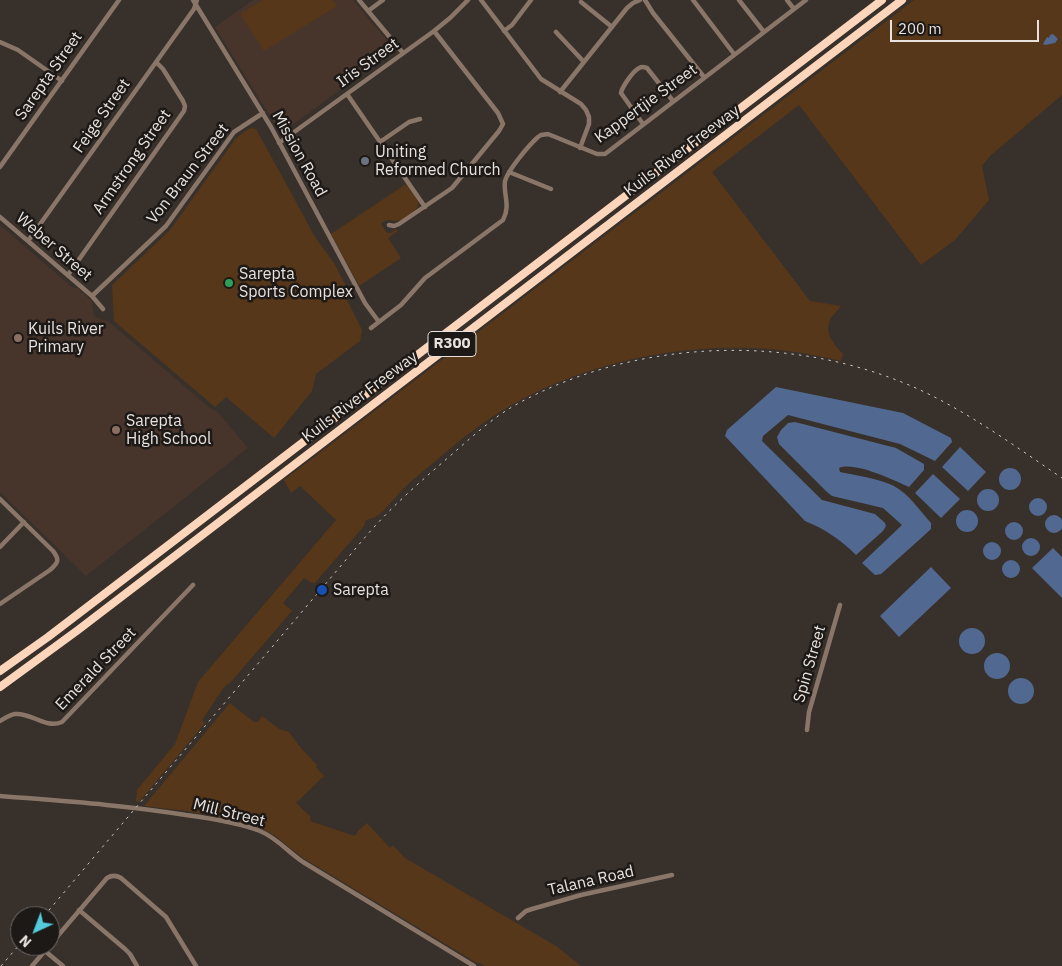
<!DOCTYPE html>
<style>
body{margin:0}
#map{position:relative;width:1062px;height:966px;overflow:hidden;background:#38302a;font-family:"IBM Plex Sans",sans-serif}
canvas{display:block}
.north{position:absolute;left:10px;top:906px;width:50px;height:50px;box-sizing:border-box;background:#1d1916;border:1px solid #6e6966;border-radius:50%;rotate:223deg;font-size:14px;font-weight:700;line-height:20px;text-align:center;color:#e7e2de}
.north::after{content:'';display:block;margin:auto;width:18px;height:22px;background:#53cbdb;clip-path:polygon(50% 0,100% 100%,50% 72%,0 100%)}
.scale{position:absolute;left:890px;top:20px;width:149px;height:22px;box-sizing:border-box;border:2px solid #e7e2de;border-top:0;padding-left:6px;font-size:15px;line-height:18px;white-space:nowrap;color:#e7e2de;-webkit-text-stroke:4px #1d1916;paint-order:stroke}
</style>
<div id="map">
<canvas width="1062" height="966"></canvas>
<div class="north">N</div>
<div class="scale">200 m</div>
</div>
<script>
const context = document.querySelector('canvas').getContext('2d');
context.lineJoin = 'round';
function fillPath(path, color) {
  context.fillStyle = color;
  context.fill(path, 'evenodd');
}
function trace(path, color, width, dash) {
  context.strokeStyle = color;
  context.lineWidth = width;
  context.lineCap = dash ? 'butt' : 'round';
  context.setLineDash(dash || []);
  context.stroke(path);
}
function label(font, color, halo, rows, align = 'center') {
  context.font = font + ' "IBM Plex Sans",sans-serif';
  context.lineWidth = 5;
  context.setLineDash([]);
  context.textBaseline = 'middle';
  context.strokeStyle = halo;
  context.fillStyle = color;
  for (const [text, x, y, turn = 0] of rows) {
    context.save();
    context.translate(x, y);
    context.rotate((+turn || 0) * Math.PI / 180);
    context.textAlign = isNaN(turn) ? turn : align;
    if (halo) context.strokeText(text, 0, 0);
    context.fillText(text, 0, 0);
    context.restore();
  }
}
const education = new Path2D(`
 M 253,0 L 353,0 L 395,50 L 284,131 L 278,129 L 215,27 Z
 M 0,225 L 72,287 L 77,288 L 92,301 L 94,316 L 100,319 L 108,321 L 210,408 L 217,411 L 248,448 L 86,576 L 0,492 Z`);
const green = new Path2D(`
 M 263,0 L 333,0 L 337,6 L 264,51 L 240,14 Z
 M 914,0 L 1062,0 L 1062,95 L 990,156 L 982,166 L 989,200 L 955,240 L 921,265 L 799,105 L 712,172 L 810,301 L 841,306 C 838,310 834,314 831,318 C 823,332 834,345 843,354 L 841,361 C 812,354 782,349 751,348 C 652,345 546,373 467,435 C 455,444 443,455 432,464 C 422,472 412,480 403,489 C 396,496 385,511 377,516 C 374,518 369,519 366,520 L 364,526 L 314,584 L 304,578 L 283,603 L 292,611 L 230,683 L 228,684 L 224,687 L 202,720 L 205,723 L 139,802 L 136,801 L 137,790 L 175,744 L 198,682 L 336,520 L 300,486 L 291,493 L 284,480 Z
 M 250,128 L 256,129 L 289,189 L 315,237 L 334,263 L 345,284 L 345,296 L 362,330 L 360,341 L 316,374 L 312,391 L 274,438 L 226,397 L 215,407 L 114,321 L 112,285 L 170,230 L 236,138 Z
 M 406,184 C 414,195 426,203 411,214 C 408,216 404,219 401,220 C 393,223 389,216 381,224 L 387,233 L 391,233 L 396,229 L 398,231 L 388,238 L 401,258 L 359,286 L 331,234 Z
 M 230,703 L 254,722 L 258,722 L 262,716 L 279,729 L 289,732 L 300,747 L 317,765 L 316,767 L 324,776 L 296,803 L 311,817 L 310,821 L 355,836 L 358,831 L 367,823 L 390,848 L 393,845 L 405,858 L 556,946 L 581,966 L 485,966 L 479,963 L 477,963 L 303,858 L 274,835 L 255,825 L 187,811 L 144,806 Z`);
const water = new Path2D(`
 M 1053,34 L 1058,39 L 1055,43 L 1045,45 L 1043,44 L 1047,37 L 1049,38 L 1050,35 Z
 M 776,387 L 903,413 L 951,438 L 952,442 L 935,461 L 900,444 L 788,415 L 763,436 L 762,441 L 822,500 L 875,514 L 885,523 L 886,526 L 883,531 L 856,555 C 841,540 825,529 805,521 L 725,436 L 727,430 Z
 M 795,422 L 896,448 L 924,464 L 924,470 L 909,487 C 894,480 854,461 839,468 L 840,472 C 855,475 880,479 894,486 C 909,494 920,511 931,523 L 931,529 L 919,540 L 881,574 L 875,575 L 862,563 L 902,525 L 883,508 L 832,496 L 826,491 L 779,444 L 777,437 L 781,430 L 788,423 Z
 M 960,447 L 986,472 L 968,491 L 942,467 Z
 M999 479a11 11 0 1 1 22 0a11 11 0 1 1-22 0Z
 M 933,474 L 960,499 L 941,518 L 915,493 Z
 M977 500a11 11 0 1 1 22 0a11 11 0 1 1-22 0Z
 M1029 507a9 9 0 1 1 18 0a9 9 0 1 1-18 0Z
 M956 521a11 11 0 1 1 22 0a11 11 0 1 1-22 0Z
 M1045 524a9 9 0 1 1 18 0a9 9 0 1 1-18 0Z
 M1005 531a9 9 0 1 1 18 0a9 9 0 1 1-18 0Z
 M1022 547a9 9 0 1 1 18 0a9 9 0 1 1-18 0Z
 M983 551a9 9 0 1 1 18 0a9 9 0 1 1-18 0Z
 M 1053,548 L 1062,557 L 1062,598 L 1032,568 Z
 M1002 569a9 9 0 1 1 18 0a9 9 0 1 1-18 0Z
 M 931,567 L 951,588 L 899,637 L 880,616 Z
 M959 641a13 13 0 1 1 26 0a13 13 0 1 1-26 0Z
 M984 666a13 13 0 1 1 26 0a13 13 0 1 1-26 0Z
 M1008 691a13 13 0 1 1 26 0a13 13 0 1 1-26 0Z`);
const street = new Path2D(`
 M 193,0 L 271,127 L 365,303 L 379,322
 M 359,0 L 403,53
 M 481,0 L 541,79 L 581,104 L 586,110 L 589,117 L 589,124 L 580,148
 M 645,0 L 653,13 L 704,77
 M 693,0 L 734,54
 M 739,0 L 764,32
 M 787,0 L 794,9
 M 581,2 L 612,27
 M 368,11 L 383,0
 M 504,31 L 512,25 L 531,0
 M 556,32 L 584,62
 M 0,42 L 18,50 L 62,81
 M 560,92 L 627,8 L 633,3 L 640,0
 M 347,94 L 425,207
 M 643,124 L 621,93 C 622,87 633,71 639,68 C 643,66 644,67 647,68 L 673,101
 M 380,142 L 409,122 L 420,119
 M 279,143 L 434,31 L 450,18 L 468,0
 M 0,167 L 119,0
 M 509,172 L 551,189
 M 0,217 L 92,296 L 103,309
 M 389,225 L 394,226 L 399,224 L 452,188 L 499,131 L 503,124 L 498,113 L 434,31
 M 28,241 L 194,9 L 197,0
 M 68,275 L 184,111 L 185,106 L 183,101 L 163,69 L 156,62
 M 92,296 L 166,226 L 234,132 L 263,113
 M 371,328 L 401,305 L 425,278 L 503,220 C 511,205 503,195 505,181 C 508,170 529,145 538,137 L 541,135 L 548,134 L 597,154 L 605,154 L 806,0
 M 0,499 L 53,551 C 60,560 58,563 50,570 L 0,604
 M 0,547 L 24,522
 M 0,721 C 5,718 9,715 15,714 C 31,712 45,729 62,722 L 193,585
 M 807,730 L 809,712 L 840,605
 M 0,796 C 62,801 124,805 186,815 C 208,818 240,823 260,831 C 277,838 288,852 303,862 L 474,966
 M 79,910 L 125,949 L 130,954 L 137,966
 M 518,918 L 526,911 L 532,909 L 581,895 L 672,875
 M 50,945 L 107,878 C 112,875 116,875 121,878 L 166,917 L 196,966
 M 45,951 L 63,966
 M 32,966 L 49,946`);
const highway = new Path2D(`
 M 0,671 L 48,637 L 882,0
 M 0,687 L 78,630 L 902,0`);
const rail = new Path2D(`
 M 44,916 L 367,535 C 392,506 421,481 450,456 C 472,437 493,417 519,403 C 639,338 794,333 918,389 C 970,413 1016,447 1062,478
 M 1,966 L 20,944`);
const markers = [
 [365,161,5,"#6b7280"],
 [229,283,5,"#2e9e5b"],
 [18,338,5,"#8d6e63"],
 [116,430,5,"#8d6e63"],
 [322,590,6,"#1a4fb4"]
];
const shields = [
 [452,344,48]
];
const shieldNames = [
 ["R300",452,344]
];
const streetNames = [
 ["Iris Street",368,63,-36],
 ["Sarepta Street",49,76,-55],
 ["Kappertjie Street",646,104,-36],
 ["Feige Street",102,116,-55],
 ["Kuils River Freeway",682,151,-37],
 ["Mission Road",299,154,61],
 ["Armstrong Street",132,162,-55],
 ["Von Braun Street",188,174,-52],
 ["Weber Street",54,247,41],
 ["Kuils River Freeway",360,397,-37],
 ["Spin Street",810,664,-74],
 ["Emerald Street",96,669,-46],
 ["Mill Street",229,813,14],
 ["Talana Road",591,881,-13]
];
const poiNames = [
 ["Uniting",375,152],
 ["Reformed Church",375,170],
 ["Sarepta",239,274],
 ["Sports Complex",239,292],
 ["Kuils River",28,329],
 ["Primary",28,347],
 ["Sarepta",126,421],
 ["High School",126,439],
 ["Sarepta",333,590]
];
fillPath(education, '#47352c');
fillPath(green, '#573719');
fillPath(water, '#516991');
trace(street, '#897668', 4.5);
trace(highway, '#fcd5ba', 8);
trace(rail, '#cdc8c4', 1, [2.5, 5]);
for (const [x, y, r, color] of markers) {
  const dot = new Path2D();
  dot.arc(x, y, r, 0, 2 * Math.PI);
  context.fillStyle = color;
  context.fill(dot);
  trace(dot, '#1d1916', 2);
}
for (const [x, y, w] of shields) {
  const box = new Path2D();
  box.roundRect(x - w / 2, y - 12.5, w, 25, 4);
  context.fillStyle = '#1d1916';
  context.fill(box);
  trace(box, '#e7e2de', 1);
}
label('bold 15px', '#e7e2de', null, shieldNames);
label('16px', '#e7e2de', '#1d1916', streetNames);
label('16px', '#e7e2de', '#1d1916', poiNames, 'left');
</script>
